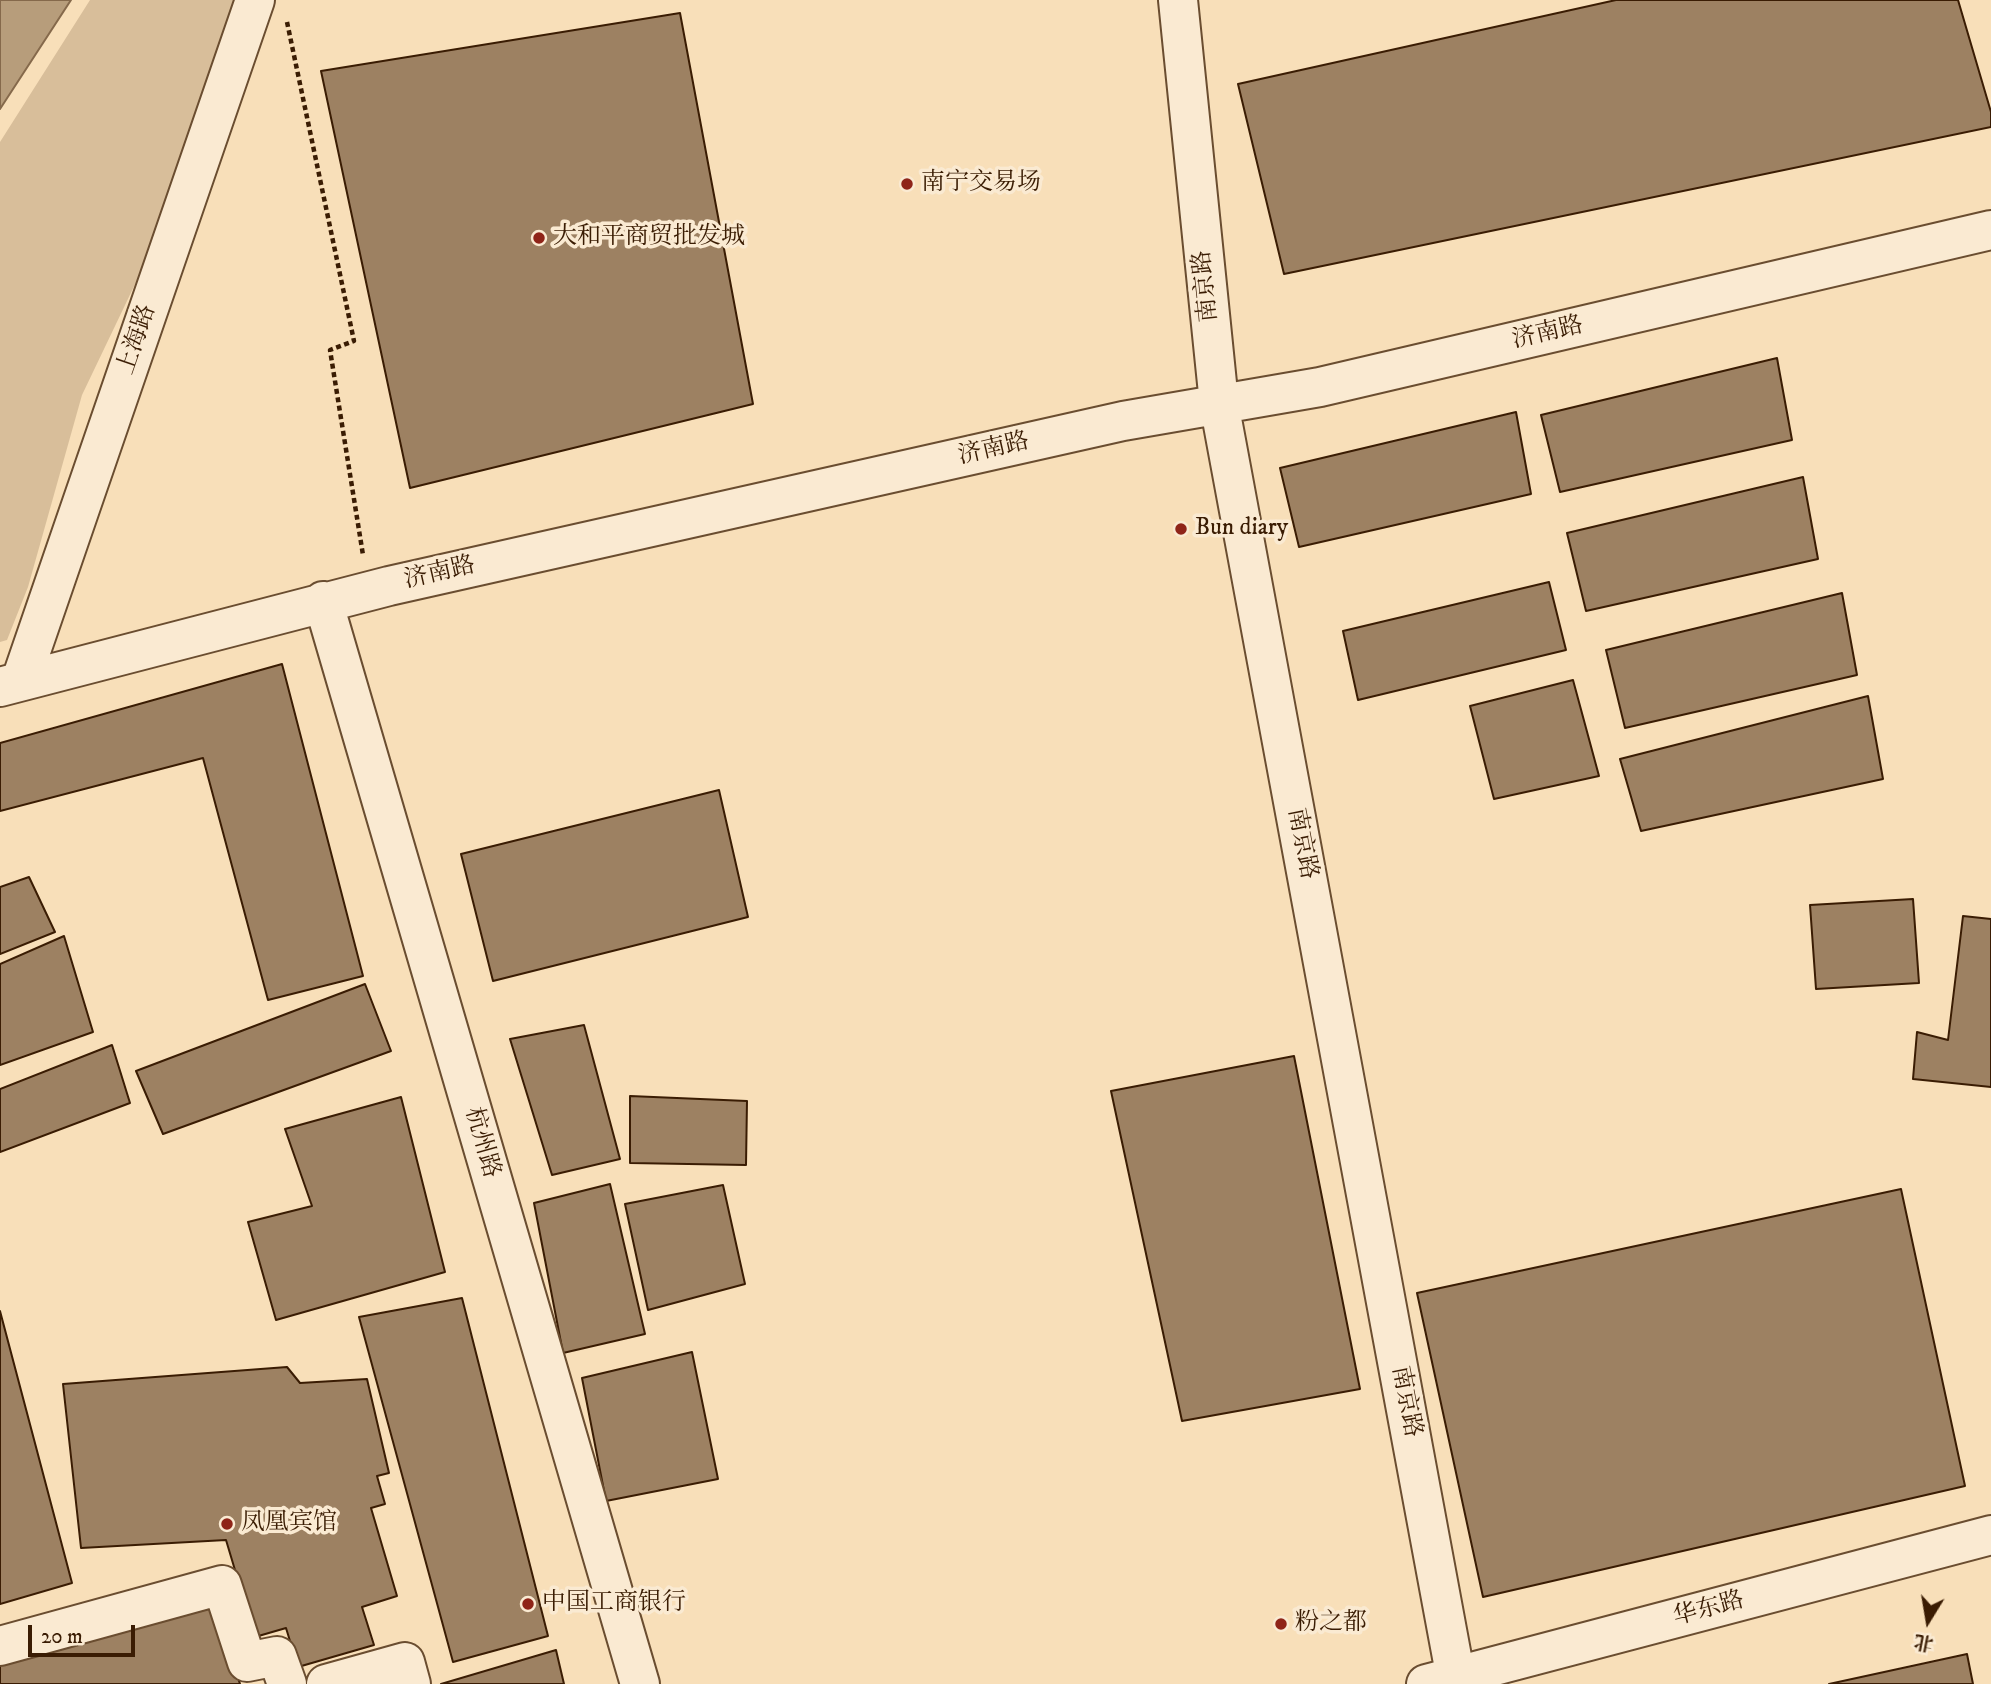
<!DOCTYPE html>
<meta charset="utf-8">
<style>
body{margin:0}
#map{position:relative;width:1991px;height:1684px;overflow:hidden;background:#f8dfb9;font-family:"IM FELL DW Pica","Noto Serif SC",serif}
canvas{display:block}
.north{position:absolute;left:1893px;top:1586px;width:70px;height:70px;-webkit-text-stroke:5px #faead2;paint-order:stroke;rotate:191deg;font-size:19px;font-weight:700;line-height:28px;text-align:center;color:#3a1c03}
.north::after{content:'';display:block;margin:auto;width:24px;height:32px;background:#3a1c03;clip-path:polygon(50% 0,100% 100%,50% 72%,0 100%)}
.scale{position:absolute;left:28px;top:1625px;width:107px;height:32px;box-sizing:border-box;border:4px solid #3a1c03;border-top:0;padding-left:9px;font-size:21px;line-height:24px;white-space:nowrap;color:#3a1c03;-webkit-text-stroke:5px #faead2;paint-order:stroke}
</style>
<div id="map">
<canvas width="1991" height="1684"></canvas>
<div class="north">北</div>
<div class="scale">20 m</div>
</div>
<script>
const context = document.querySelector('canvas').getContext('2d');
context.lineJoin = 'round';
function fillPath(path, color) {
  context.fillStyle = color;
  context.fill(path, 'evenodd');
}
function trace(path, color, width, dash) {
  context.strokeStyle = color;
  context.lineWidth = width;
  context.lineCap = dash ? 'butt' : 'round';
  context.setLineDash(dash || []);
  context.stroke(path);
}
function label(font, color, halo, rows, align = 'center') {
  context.font = font + ' "IM FELL DW Pica","Noto Serif SC",serif';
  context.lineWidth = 7;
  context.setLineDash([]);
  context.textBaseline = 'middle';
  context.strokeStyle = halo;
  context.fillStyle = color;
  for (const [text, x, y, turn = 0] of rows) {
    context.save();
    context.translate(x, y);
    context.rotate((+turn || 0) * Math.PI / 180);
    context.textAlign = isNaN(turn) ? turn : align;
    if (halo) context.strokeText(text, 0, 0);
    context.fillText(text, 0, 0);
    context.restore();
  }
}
const green = new Path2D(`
 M 90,0 L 271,0 L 82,395 L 28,587 L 7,640 L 0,642 L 0,142 Z`);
const water = new Path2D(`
 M 0,0 L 71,0 L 0,109 Z`);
const building = new Path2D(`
 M 1616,0 L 1958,0 L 1991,112 L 1991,127 L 1284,274 L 1238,84 Z
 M 680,13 L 753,404 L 410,488 L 321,71 Z
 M 1777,358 L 1792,440 L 1560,492 L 1541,415 Z
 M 1516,412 L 1531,494 L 1299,547 L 1280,468 Z
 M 1803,477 L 1818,559 L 1586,611 L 1567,533 Z
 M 1549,582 L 1566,650 L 1358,700 L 1343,631 Z
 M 1842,593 L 1857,675 L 1625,728 L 1606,650 Z
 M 282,664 L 363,976 L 268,1000 L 203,758 L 0,811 L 0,743 Z
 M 1573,680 L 1599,776 L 1494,799 L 1470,706 Z
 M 1868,696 L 1883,779 L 1641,831 L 1620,759 Z
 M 719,790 L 748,917 L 493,981 L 461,854 Z
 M 29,877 L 55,932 L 0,954 L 0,887 Z
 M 1913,899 L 1919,983 L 1816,989 L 1810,905 Z
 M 1963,916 L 1991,919 L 1991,1087 L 1913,1079 L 1917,1032 L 1948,1040 Z
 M 64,936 L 93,1032 L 0,1065 L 0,964 Z
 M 365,984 L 391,1051 L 163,1134 L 136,1071 Z
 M 584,1025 L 620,1159 L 552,1175 L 510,1039 Z
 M 112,1045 L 130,1103 L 0,1152 L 0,1089 Z
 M 1294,1056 L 1360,1389 L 1182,1421 L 1111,1091 Z
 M 630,1096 L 747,1101 L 746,1165 L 630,1163 Z
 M 401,1097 L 445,1272 L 276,1320 L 248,1222 L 312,1206 L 285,1129 Z
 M 610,1184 L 645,1334 L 563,1353 L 534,1203 Z
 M 723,1185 L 745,1284 L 648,1310 L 625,1204 Z
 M 1901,1189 L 1965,1486 L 1483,1597 L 1417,1293 Z
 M 462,1298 L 548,1636 L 453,1662 L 359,1317 Z
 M 0,1311 L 72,1583 L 0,1604 Z
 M 692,1352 L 718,1479 L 606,1501 L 582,1378 Z
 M 287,1367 L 300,1383 L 367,1379 L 389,1473 L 377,1476 L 385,1504 L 371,1508 L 397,1596 L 362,1607 L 374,1645 L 298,1667 L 286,1628 L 255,1637 L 226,1540 L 81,1548 L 63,1384 Z
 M 214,1597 L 240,1684 L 0,1684 L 0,1659 Z
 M 556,1650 L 564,1684 L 441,1684 Z
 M 1967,1654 L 1973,1684 L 1829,1684 Z`);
const path = new Path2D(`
 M 287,22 L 354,341 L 330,350 L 363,555`);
const minor = new Path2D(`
 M 1178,0 L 1219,403 L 1457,1684
 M 323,601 L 640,1684
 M 21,680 L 255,0
 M 0,687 L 389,586 L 1123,421 L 1320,387 L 1991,230
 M 0,1646 L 222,1585 L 247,1662 L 277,1656 L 287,1684
 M 326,1684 L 405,1662 L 411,1684
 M 1426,1684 L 1991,1535`);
const markers = [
 [907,184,7,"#8f2418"],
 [539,238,7,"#8f2418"],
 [1181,529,7,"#8f2418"],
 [227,1524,7,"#8f2418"],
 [528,1604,7,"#8f2418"],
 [1281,1624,7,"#8f2418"]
];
const poiNames = [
 ["南宁交易场",921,184],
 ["大和平商贸批发城",553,238],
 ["Bun diary",1195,529],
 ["凤凰宾馆",241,1524],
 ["中国工商银行",542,1604],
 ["粉之都",1295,1624]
];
const streetNames = [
 ["南京路",1207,286,-96],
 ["济南路",1548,334,-13],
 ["上海路",138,340,-71],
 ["济南路",994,450,-13],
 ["济南路",440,574,-13],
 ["南京路",1301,844,79],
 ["杭州路",481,1143,74],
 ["南京路",1405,1402,79],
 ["华东路",1709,1610,-15]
];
fillPath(green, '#d8be9a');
fillPath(water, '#b79d7b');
trace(water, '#85694b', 2);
fillPath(building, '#9d8162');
trace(building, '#3a1c03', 2);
trace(minor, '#6a4d30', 42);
trace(path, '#3a1c03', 4.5, [5, 3.5]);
trace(minor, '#faead2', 38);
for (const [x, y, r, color] of markers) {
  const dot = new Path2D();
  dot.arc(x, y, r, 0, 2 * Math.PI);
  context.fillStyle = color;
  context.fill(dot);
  trace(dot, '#faead2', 2.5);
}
label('24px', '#3a1c03', '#faead2', poiNames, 'left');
label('24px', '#3a1c03', '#faead2', streetNames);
</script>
